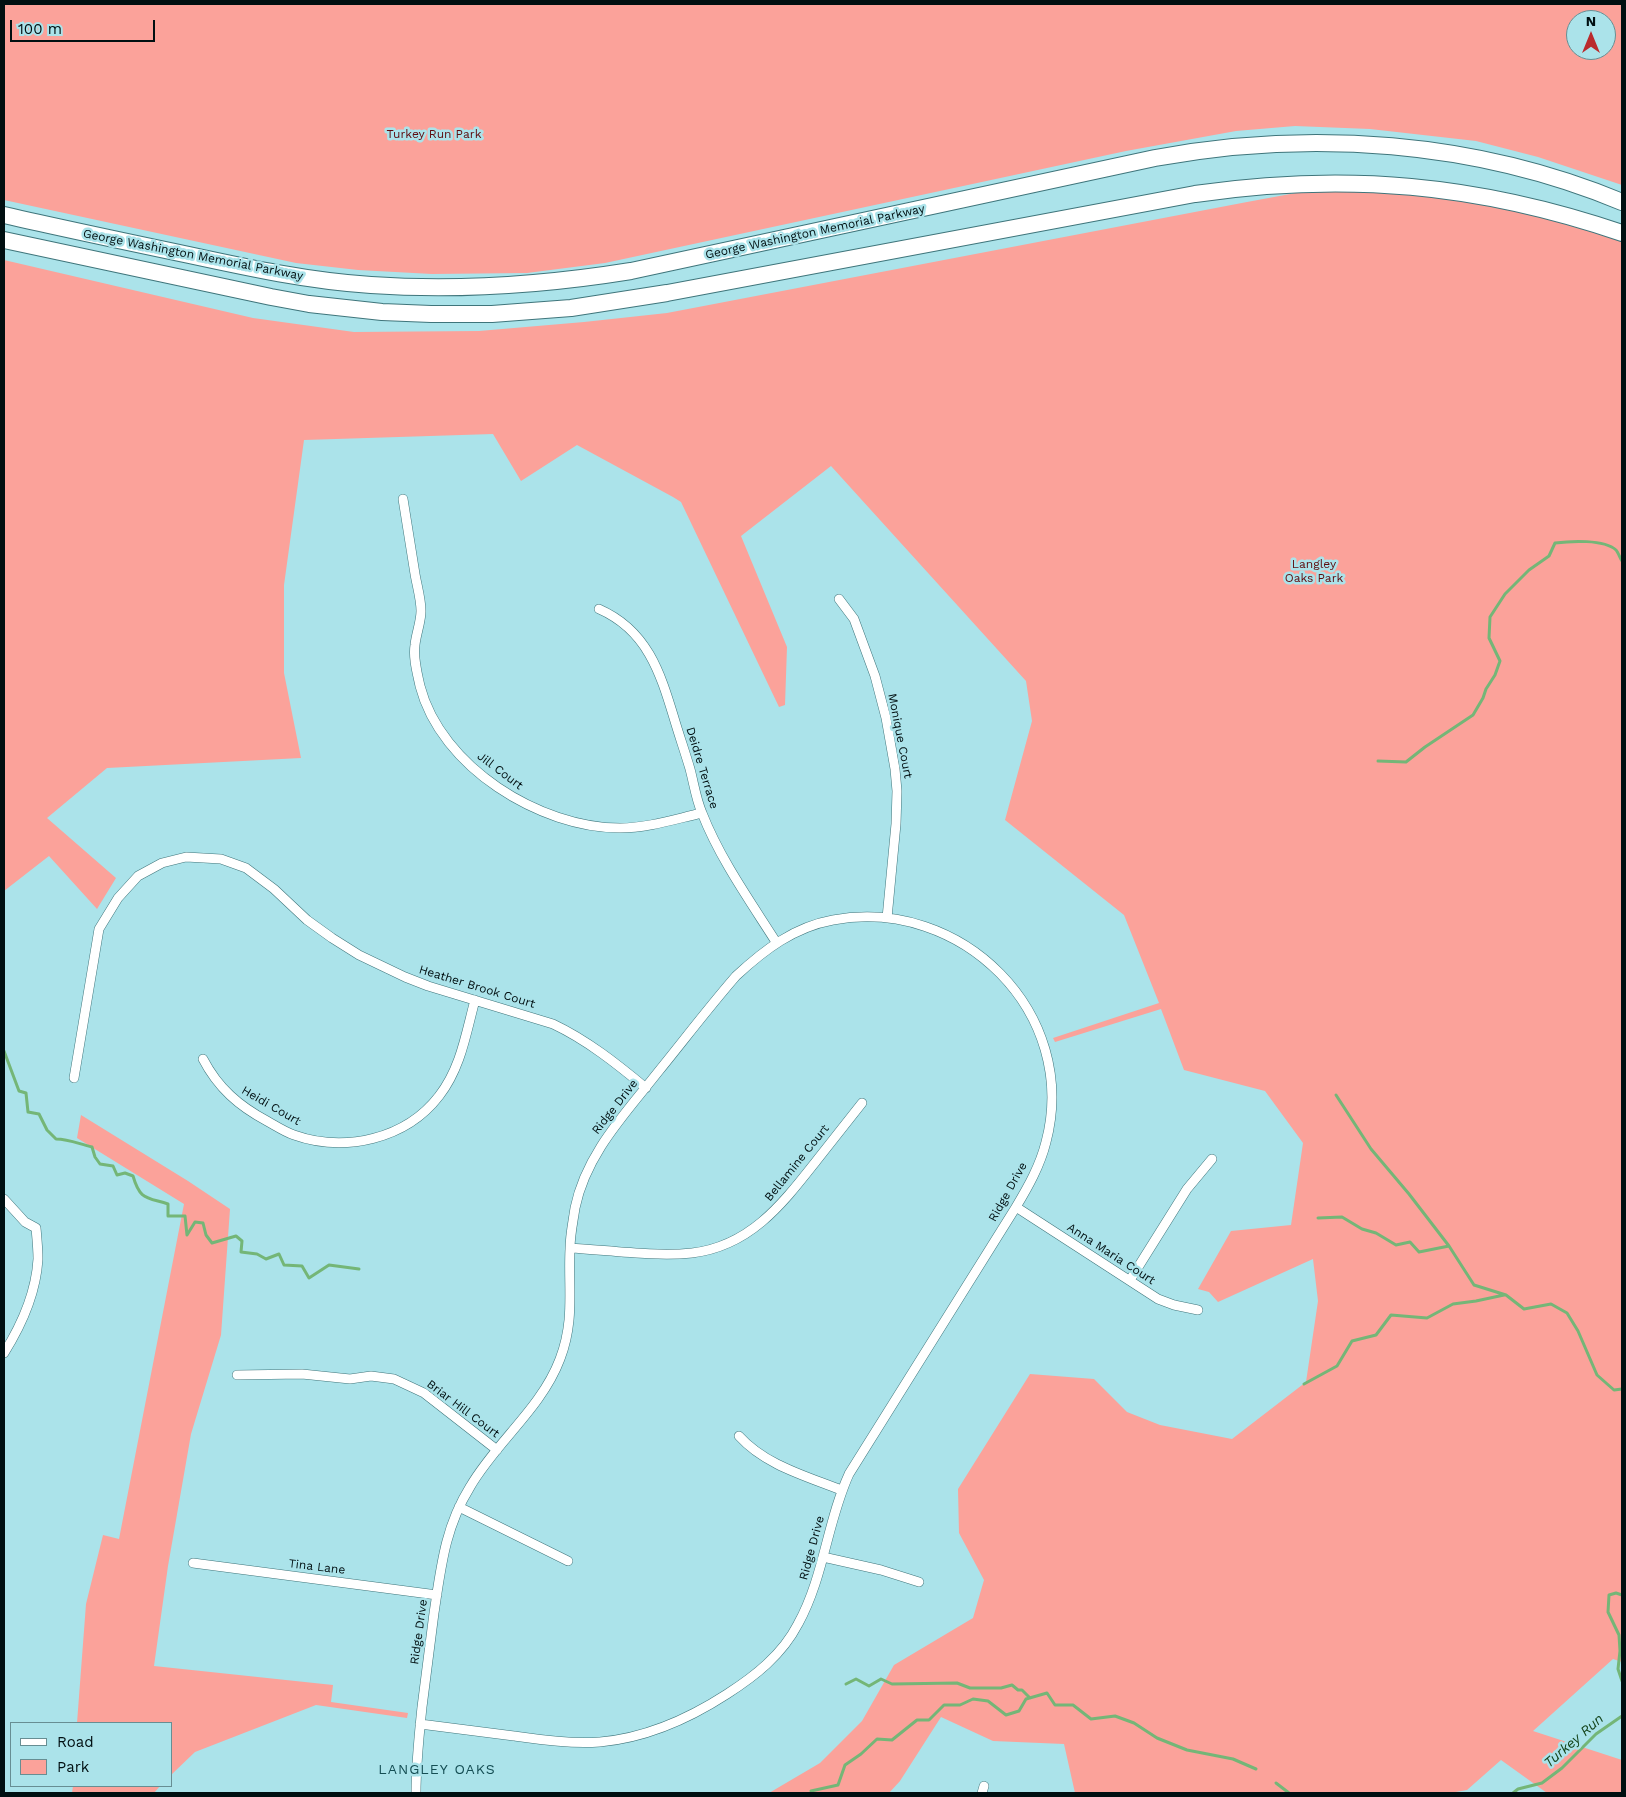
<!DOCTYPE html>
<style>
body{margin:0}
#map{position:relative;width:1626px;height:1797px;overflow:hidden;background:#abe3ea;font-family:"Work Sans",sans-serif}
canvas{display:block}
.frame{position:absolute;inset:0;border:5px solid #000f11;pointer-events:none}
.legend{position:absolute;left:10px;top:1722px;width:162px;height:65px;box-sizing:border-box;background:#abe3ea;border:1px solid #678e93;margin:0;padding:6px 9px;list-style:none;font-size:15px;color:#000f11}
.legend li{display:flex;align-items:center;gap:10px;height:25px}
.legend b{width:25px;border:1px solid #678e93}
.north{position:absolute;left:1566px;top:10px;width:50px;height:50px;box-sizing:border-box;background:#abe3ea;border:1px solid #678e93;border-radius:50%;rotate:0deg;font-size:14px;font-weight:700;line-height:20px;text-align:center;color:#000f11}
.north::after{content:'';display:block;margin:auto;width:18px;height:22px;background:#ba2b2d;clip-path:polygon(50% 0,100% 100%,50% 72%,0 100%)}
.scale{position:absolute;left:10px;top:20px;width:145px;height:22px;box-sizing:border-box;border:2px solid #000f11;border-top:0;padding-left:6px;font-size:15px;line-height:18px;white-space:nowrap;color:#000f11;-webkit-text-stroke:4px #abe3ea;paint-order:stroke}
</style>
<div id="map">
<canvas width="1626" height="1797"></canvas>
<div class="frame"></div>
<ul class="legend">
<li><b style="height:6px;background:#fff"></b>Road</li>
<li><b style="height:14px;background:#fba29a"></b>Park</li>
</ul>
<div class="north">N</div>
<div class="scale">100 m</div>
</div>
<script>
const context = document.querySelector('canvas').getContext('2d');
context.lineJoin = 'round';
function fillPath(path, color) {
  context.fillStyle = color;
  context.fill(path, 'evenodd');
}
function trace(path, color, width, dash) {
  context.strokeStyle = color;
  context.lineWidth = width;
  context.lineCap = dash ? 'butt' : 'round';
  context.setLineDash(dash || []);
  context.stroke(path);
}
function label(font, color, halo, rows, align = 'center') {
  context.font = font + ' "Work Sans",sans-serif';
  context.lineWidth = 5;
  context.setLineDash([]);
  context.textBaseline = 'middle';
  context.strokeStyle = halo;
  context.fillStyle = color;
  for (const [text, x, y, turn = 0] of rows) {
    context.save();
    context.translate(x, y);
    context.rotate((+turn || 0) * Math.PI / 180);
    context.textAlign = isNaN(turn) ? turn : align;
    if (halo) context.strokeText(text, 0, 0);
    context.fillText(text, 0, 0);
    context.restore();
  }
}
const green = new Path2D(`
 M 4,4 L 1622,4 L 1622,185 L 1538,157 L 1476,141 L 1370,129 L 1295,126 L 1236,131 L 1126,151 L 605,263 L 527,273 L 432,274 L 358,270 L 296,263 L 4,200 ZM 1576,20 L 1606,20 L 1606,50 L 1576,50 Z
 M 1348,189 L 1440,195 L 1550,215 L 1622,238 L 1622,1662 L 1613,1659 L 1533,1731 L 1622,1760 L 1622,1793 L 1547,1793 L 1501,1760 L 1467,1790 L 1450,1793 L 1075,1793 L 1064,1744 L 993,1741 L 941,1717 L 900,1781 L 889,1793 L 769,1793 L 820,1763 L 862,1721 L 894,1665 L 973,1618 L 984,1580 L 959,1533 L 958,1489 L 1030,1374 L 1094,1379 L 1127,1412 L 1160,1425 L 1232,1439 L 1306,1382 L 1318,1301 L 1313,1259 L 1218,1302 L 1209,1292 L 1198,1289 L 1231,1231 L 1291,1225 L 1303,1143 L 1265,1091 L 1184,1070 L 1161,1009 L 1055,1042 L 1053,1038 L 1159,1003 L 1124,915 L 1005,820 L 1032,721 L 1026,681 L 831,466 L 741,536 L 787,647 L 785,705 L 779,707 L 681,502 L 673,497 L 577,445 L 521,481 L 493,434 L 304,440 L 284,585 L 284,673 L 301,758 L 107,768 L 47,818 L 116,878 L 97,909 L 49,856 L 4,891 L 4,260 L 253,318 L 354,332 L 479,331 L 584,322 L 667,313 L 1247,202 L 1301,192 Z
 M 81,1115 L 188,1181 L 230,1209 L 221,1335 L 191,1434 L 168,1566 L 154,1666 L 333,1685 L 331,1702 L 408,1713 L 407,1718 L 316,1705 L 195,1752 L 171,1775 L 171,1723 L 77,1723 L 86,1604 L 103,1535 L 119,1539 L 184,1204 L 77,1138 Z
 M 73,1786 L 160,1786 L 154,1793 L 72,1793 Z`);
const stream = new Path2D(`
 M 1378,761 L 1406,762 L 1425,747 L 1473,715 L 1483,698 L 1486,689 L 1495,675 L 1500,661 L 1489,638 L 1490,617 L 1505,594 L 1529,570 L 1549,556 L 1555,543 C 1570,541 1604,539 1616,550 C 1618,552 1620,558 1622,561
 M 4,1051 L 19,1091 L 26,1093 L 28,1112 L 39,1114 L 47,1130 L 56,1139 C 69,1139 79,1144 92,1147 L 95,1157 L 100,1164 L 113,1166 L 117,1175 L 125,1173 L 133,1176 C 140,1200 146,1197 168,1204 L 168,1216 L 185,1216 L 187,1235 L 195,1222 L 203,1223 L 206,1235 L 212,1243 L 236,1236 L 242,1241 L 241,1252 L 257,1254 L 266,1259 L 279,1254 L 284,1265 L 302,1266 L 309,1278 L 329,1265 L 359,1269
 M 1336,1095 L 1371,1149 L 1409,1194 L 1449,1246 L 1474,1285 L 1506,1295 L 1524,1309 L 1551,1304 L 1567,1313 L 1578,1331 L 1597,1375 L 1614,1390 L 1622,1389
 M 1318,1218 L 1342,1217 L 1362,1229 L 1376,1233 L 1396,1245 L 1410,1242 L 1419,1252 L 1449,1246
 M 1304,1384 L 1337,1366 L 1352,1341 L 1376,1335 L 1391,1315 L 1427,1318 L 1453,1304 L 1476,1301 L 1504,1295
 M 1622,1595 L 1616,1593 L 1609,1595 L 1608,1612 L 1619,1635 L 1620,1651 L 1618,1669 L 1622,1681
 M 846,1684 L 856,1679 L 869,1686 L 881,1679 L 892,1684 L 957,1683 L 970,1688 L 1001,1688 L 1012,1685 L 1018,1690 L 1022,1690 L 1030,1698
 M 1276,1783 L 1289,1793
 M 811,1791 L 838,1785 L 845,1765 L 861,1754 L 877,1739 L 892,1740 L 917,1720 L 929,1720 L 944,1705 L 960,1705 L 973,1699 L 988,1701 L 1006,1715 L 1019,1711 L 1026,1699 L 1047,1693 L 1055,1705 L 1073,1705 L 1091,1719 L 1115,1716 L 1134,1723 L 1157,1738 L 1187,1750 L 1233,1759 L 1256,1769
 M 1513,1793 L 1518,1789 L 1542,1783 L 1562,1768 L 1596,1734 L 1622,1716`);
const street = new Path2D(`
 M 403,499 C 407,524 411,549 415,574 C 417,586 421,599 421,611 C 421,622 416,634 415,645 C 413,658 417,672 420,686 C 441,767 540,828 620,828 C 648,828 675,819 702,813
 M 839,599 L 854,619 L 875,676 L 886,718 L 895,769 L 897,791 L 896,824 L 887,918
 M 599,609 C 647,630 660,672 674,718 C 679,735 685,752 690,769 C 694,784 696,799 702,813 C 720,859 750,901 776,942
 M 203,1059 C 218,1088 239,1106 267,1121 C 276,1126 285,1132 294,1135 C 345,1153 406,1139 439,1096 C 461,1068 466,1033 475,1000
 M 74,1078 L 99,929 L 118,898 L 138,876 L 162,863 L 186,857 L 221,859 L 246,868 L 274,889 L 307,920 L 332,938 L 359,955 L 405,977 L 428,986 L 553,1024 C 587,1040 617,1064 646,1088
 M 4,1199 L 25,1222 L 36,1228 C 37,1239 38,1249 38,1259 C 36,1293 21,1326 4,1353
 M 1016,1207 L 1158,1299 L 1174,1305 L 1198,1310
 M 570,1248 C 607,1250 655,1257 692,1253 C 751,1246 783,1203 817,1160 C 832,1141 847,1122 862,1103
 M 1130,1280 L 1187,1189 L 1212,1159
 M 237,1375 L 302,1374 L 350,1379 L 371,1376 L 394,1379 L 424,1393 L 497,1450
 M 739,1436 C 765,1465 806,1476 841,1490
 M 459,1507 L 568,1561
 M 823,1557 L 881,1570 L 919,1582
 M 193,1563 L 437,1595
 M 416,1793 C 416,1764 419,1736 422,1707 C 426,1675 430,1644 434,1613 C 441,1567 445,1527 470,1487 C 496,1442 541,1409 560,1359 C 575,1320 568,1289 570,1249 C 570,1235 573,1222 575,1208 C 586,1154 625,1114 658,1072 C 684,1040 709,1007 736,976 C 764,950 794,927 833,920 C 961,896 1080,1013 1046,1142 C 1040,1166 1028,1187 1016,1207 L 849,1474 C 827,1522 824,1577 798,1624 C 782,1655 755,1676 727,1694 C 690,1718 645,1738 600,1742 C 571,1744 543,1740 514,1736 C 483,1732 451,1728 420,1724
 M 982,1793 L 984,1786`);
const highway = new Path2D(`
 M 4,215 C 65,229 127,242 189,255 C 249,268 309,281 371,285 C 458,291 544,285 631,271 L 1155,158 C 1310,129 1476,141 1622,202
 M 4,240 L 271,297 L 309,304 L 382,312 L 431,314 L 492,314 L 571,308 L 667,293 L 1195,194 C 1346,172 1478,184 1622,233`);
const parkNames = [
 ["Turkey Run Park",434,134],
 ["Langley",1314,564],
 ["Oaks Park",1314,578]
];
const streetNames = [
 ["George Washington Memorial Parkway",815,232,-12],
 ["George Washington Memorial Parkway",193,255,11],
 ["Monique Court",900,736,79],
 ["Deidre Terrace",702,768,73],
 ["Jill Court",500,771,37],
 ["Heather Brook Court",477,987,17],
 ["Heidi Court",271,1106,30],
 ["Ridge Drive",615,1107,-52],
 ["Bellamine Court",797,1163,-51],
 ["Ridge Drive",1008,1192,-61],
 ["Anna Maria Court",1111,1254,33],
 ["Briar Hill Court",463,1409,37],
 ["Ridge Drive",812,1548,-75],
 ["Tina Lane",317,1567,7],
 ["Ridge Drive",419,1632,-82]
];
const waterNames = [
 ["Turkey Run",1574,1741,-41]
];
const neighbourhoodNames = [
 ["LANGLEY OAKS",437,1770]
];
fillPath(green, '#fba29a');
trace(stream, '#74b677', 3);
trace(street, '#3f757b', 10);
trace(highway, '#3f757b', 18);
trace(street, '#fff', 9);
trace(highway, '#fff', 16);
label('12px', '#5e0b0e', '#abe3ea', parkNames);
label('12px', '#000f11', '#abe3ea', streetNames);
label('italic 14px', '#15441b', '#abe3ea', waterNames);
context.letterSpacing = '1px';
label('14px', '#154e54', '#abe3ea', neighbourhoodNames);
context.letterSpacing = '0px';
</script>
